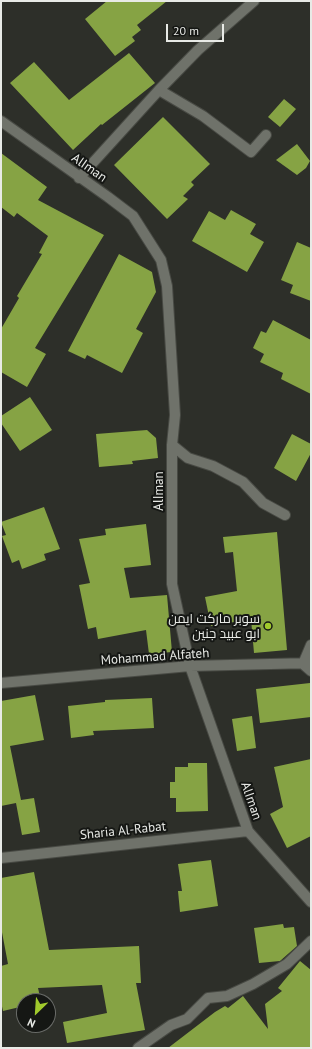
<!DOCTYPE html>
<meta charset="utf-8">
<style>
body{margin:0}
#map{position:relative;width:312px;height:1049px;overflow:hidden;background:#2d2f29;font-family:"PT Sans",sans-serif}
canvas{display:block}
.frame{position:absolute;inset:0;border:2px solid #e8eae6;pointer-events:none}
.north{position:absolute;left:16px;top:993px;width:40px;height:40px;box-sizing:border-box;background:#151714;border:1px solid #696b68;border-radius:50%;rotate:205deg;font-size:11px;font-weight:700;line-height:16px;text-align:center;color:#e8eae6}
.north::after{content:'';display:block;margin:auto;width:14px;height:18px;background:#a0c92c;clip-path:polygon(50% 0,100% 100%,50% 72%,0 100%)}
.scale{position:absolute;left:166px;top:24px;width:58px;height:18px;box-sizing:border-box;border:2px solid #e8eae6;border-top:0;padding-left:5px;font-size:12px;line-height:14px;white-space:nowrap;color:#e8eae6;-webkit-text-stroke:3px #151714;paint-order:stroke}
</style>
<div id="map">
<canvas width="312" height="1049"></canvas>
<div class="frame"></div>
<div class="north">N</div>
<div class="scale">20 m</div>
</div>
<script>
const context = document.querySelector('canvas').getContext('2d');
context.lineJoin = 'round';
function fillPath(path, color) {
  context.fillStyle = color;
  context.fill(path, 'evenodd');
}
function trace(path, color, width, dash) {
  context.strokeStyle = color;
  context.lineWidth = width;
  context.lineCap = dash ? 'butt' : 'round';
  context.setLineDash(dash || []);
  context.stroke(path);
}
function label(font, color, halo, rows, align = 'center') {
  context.font = font + ' "PT Sans",Cairo,sans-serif';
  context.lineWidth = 4;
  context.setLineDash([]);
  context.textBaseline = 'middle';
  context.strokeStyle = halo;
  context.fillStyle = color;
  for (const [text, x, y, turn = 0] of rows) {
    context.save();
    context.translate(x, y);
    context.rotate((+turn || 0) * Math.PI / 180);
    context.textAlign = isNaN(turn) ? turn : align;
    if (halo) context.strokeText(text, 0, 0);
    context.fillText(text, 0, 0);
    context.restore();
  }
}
const building = new Path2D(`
 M 107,1 L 167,1 L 137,25 L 141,30 L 132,37 L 135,41 L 115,56 L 85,19 Z
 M 129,53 L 155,83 L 102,125 L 101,124 L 73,150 L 10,83 L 34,62 L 69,100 Z
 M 284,99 L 296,109 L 280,127 L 268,117 Z
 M 163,117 L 210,164 L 191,182 L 194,185 L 183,196 L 188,199 L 167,219 L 114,165 Z
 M 297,144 L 310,161 L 306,168 L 297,175 L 276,160 Z
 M 1,153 L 47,187 L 38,200 L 104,235 L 35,348 L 46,354 L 27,387 L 1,372 L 1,329 L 19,298 L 17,296 L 42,254 L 39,253 L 48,236 L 17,213 L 14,217 L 1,207 Z
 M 231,210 L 256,224 L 250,234 L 264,242 L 247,272 L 192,241 L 209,211 L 225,220 Z
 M 297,242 L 311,248 L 311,301 L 290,293 L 293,285 L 281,280 Z
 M 119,254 L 152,272 L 156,292 L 136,329 L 143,333 L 122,373 L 87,355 L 85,359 L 68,351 Z
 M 273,320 L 311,340 L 311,394 L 281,379 L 283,373 L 260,362 L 264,354 L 253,348 L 261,331 L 266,333 Z
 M 30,397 L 52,430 L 20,451 L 1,423 L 1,416 Z
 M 147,430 L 156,438 L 158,458 L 132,461 L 133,464 L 99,467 L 96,434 Z
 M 292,434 L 311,444 L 311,453 L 296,481 L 274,468 Z
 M 44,507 L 60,549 L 44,554 L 46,560 L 22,569 L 19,560 L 12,563 L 2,536 L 6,535 L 1,522 Z
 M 146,524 L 151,565 L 124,568 L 130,598 L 167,595 L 172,652 L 149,654 L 146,630 L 98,639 L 96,627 L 88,629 L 79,585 L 90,583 L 79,539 L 106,535 L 105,529 Z
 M 277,532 L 287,650 L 254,653 L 251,619 L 211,626 L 205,597 L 237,591 L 233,552 L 225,553 L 223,537 Z
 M 310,683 L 311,717 L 260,723 L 256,689 Z
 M 35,695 L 44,740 L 10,746 L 21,800 L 34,798 L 40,832 L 22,835 L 16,803 L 1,806 L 1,701 Z
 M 152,698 L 154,728 L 93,731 L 94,735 L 71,738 L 68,706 L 105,702 L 105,700 Z
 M 252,716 L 256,748 L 237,751 L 232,719 Z
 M 311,759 L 311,836 L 287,848 L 270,814 L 283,807 L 274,767 Z
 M 188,763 L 207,763 L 208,811 L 176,812 L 176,798 L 170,798 L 170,782 L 175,782 L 175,767 L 188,767 Z
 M 211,860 L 218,906 L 180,912 L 178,891 L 182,891 L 178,864 Z
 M 34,872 L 49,950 L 139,946 L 141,983 L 136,983 L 145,1030 L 67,1043 L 63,1022 L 107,1013 L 102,985 L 38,988 L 41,1001 L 24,1001 L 24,1006 L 3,1011 L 1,1002 L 1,966 L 8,964 L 1,927 L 1,878 Z
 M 283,924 L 284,928 L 294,927 L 297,946 L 280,961 L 259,963 L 254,928 Z
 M 300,961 L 311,970 L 311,1048 L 168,1048 L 215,1012 L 225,1006 L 228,1008 L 243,996 L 268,1029 L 265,1004 L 282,991 L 278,988 Z`);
const street = new Path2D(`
 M 159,90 L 203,116 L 251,152 L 266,135
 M 1,121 L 108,197 L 133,216 L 161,260 L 167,286 L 175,415 L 172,445 L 172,584 L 190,666 L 248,831 L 311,902
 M 79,178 L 159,90 L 198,50 L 254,1
 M 172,445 L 188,458 L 213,466 L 243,482 L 263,503 L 285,515
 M 311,645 L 303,664 L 311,671
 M 1,683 L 190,666 L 311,663
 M 1,858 L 248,831
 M 138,1048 L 171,1025 L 187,1019 L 208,998 L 227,996 L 253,984 L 287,964 L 311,941`);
const markers = [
 [268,626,4,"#a0c92c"]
];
const streetNames = [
 ["AlIman",89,168,35],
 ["AlIman",159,491,-90],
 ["Mohammad Alfateh",155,657,-4],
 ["AlIman",251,801,71],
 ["Sharia Al-Rabat",123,831,-6]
];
const poiNames = [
 ["سوبر ماركت ايمن",260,619],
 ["ابو عبيد جنين",260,634]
];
fillPath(building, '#86a344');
trace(street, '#484a44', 12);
trace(street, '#6f726a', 10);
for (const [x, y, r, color] of markers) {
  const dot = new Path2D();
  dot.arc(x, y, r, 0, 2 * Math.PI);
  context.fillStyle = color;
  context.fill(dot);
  trace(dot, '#151714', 1.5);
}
label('13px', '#e8eae6', '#151714', streetNames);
label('13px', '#e8eae6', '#151714', poiNames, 'right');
</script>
